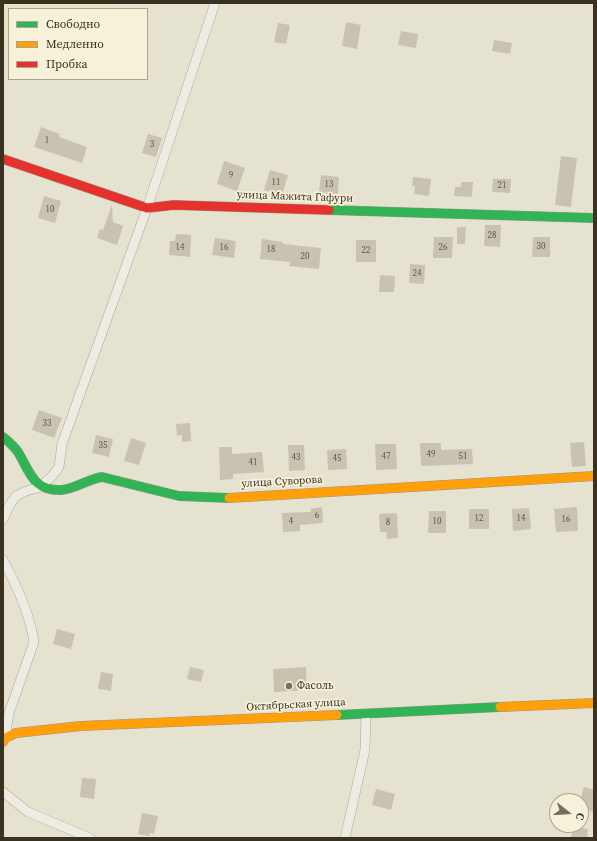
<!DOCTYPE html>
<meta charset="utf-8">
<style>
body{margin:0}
#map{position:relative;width:597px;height:841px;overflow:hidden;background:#e6e2d0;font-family:"Source Serif 4",serif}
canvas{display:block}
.frame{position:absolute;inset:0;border:4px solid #3b3121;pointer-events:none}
.legend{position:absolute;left:8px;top:8px;width:140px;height:72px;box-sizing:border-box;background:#f6f1d8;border:1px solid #aba48f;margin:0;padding:5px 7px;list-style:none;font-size:12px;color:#3b3121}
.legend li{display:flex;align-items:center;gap:8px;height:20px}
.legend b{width:20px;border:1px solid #aba48f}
.north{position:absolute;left:549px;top:793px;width:40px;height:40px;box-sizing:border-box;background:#f6f1d8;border:1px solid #aba48f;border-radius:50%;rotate:107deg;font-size:11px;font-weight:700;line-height:16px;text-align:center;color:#3b3121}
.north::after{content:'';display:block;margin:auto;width:14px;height:18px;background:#776f5e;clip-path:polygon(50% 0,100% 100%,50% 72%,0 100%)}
</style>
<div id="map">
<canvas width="597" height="841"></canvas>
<div class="frame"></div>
<ul class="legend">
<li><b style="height:5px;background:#30b455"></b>Свободно</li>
<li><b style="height:5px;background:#ff9f0a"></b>Медленно</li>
<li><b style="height:5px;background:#e5322d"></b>Пробка</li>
</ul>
<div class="north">С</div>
</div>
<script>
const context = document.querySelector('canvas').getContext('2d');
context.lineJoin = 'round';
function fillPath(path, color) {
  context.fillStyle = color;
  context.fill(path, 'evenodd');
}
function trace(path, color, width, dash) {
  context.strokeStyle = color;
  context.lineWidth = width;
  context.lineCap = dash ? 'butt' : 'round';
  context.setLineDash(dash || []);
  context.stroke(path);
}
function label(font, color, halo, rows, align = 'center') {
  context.font = font + ' "Source Serif 4",serif';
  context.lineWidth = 3.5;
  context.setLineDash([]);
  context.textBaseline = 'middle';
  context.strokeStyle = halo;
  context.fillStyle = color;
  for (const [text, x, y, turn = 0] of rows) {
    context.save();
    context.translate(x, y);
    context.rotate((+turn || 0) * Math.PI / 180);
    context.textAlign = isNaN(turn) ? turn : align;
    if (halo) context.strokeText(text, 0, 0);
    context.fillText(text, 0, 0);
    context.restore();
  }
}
const farmland = new Path2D(`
 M 3,3 L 116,3 L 102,9 L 9,9 L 9,42 L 3,44 Z`);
const building = new Path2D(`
 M 346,22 L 361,25 L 357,49 L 342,46 Z
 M 278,23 L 290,25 L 286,44 L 274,42 Z
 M 401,31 L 418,34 L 416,48 L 398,45 Z
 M 494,40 L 512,43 L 510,54 L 492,51 Z
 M 41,127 L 60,134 L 59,137 L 87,147 L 82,163 L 34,147 Z
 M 148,134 L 162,138 L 156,157 L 142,153 Z
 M 561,156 L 577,158 L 571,207 L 555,205 Z
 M 224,161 L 245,168 L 237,191 L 217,184 Z
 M 270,170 L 288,175 L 282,195 L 264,190 Z
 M 321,175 L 339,177 L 338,194 L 319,192 Z
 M 413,177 L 431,179 L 429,196 L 414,194 L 415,186 L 412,186 Z
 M 493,179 L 511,179 L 510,193 L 492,192 Z
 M 461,182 L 473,182 L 472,197 L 454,196 L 455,187 L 461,187 Z
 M 44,196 L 61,201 L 55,223 L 38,218 Z
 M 112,205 L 113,222 L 123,226 L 117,245 L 97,238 L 100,229 L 103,230 Z
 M 485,225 L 501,225 L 500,247 L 484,246 Z
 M 457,227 L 466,227 L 465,244 L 457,244 Z
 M 176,234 L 191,235 L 190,257 L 169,255 L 170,241 L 175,241 Z
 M 434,237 L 453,237 L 452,258 L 433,258 Z
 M 533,237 L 550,237 L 550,257 L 532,257 Z
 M 215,238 L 236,241 L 234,258 L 212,255 Z
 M 262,239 L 283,242 L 283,244 L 321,248 L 319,269 L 289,266 L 290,262 L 260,259 Z
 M 356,240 L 376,240 L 376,262 L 356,262 Z
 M 410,264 L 425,265 L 424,284 L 409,283 Z
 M 380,275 L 395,276 L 394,292 L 379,292 Z
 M 39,410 L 62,418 L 54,438 L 32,430 Z
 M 190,423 L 191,441 L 182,442 L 182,435 L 177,436 L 176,424 Z
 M 96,435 L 113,439 L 109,457 L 92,453 Z
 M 131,438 L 146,443 L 139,465 L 124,461 Z
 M 584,442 L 586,466 L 572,467 L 570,443 Z
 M 420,443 L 441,443 L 441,450 L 472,449 L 473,464 L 421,466 Z
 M 375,444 L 396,444 L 397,469 L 376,470 Z
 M 288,445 L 304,445 L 305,470 L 289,471 Z
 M 219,447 L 232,447 L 232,454 L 262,452 L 264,472 L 233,474 L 233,479 L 220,480 Z
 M 346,449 L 347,469 L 328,470 L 327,450 Z
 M 322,507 L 323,523 L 300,525 L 300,531 L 283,532 L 282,513 L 311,512 L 310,509 Z
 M 577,507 L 578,531 L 556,532 L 554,509 Z
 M 529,508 L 531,529 L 513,531 L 512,509 Z
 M 469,509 L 489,509 L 489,529 L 469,529 Z
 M 429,511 L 446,511 L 446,533 L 428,533 Z
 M 397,513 L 398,538 L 387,539 L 386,532 L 380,532 L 379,514 Z
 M 57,629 L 75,634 L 71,649 L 53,644 Z
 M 190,667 L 204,670 L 201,682 L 187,679 Z
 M 306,667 L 307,690 L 274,692 L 273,669 Z
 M 101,672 L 113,674 L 111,691 L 98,689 Z
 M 82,778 L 96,779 L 94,799 L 80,797 Z
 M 584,787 L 594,790 L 594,812 L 581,808 L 581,797 Z
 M 376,789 L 395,794 L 391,810 L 372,805 Z
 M 142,813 L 158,816 L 154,834 L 150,833 L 149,836 L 138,834 Z
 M 573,827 L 588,829 L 587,838 L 571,838 Z`);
const street = new Path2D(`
 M 3,519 L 9,506 L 16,496 L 26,491 L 41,487 L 53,475 L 59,467 L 62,444 L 147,208 L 215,3
 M 3,560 C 17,586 30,614 34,642 L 9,713 L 5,738
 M 3,792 L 28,812 L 90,838
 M 345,838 L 365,750 L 366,714`);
const fast = new Path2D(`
 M 329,210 L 594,218
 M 3,437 C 9,442 14,446 18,452 C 30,472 33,491 61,490 C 75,489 88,479 102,477 L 179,496 L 229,498
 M 337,715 L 500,707`);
const slow = new Path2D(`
 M 229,498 L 594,476
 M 500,707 L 594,703
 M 3,742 L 5,738 L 16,733 L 81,726 L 337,715`);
const jam = new Path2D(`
 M 3,159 L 147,208 L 174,205 L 329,210`);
const markers = [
 [289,686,4,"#776f5e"]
];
const numberNames = [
 ["1",47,141],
 ["3",152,145],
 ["9",231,176],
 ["11",276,183],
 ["13",329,185],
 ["21",502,186],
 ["10",50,210],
 ["28",492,236],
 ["30",541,247],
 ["14",180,248],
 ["16",224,248],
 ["26",443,248],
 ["18",271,250],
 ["22",366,251],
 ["20",305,257],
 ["24",417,274],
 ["33",47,424],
 ["35",103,446],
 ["49",431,455],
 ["47",386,457],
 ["51",463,457],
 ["43",296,458],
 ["45",337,459],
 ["41",253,463],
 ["6",317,516],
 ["12",479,519],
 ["14",521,519],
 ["16",566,520],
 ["4",291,522],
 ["10",437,522],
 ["8",388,523]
];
const streetNames = [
 ["улица Мажита Гафури",295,197,2],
 ["улица Суворова",282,482,-3],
 ["Октябрьская улица",296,705,-3]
];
const poiNames = [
 ["Фасоль",297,686]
];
fillPath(farmland, '#e5e3c2');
fillPath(building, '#c9c2b1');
trace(street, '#aba799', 10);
trace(fast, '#9b9688', 10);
trace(slow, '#9b9688', 10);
trace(jam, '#9b9688', 10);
trace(street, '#eeece2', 9);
trace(fast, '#30b455', 9);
trace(slow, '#ff9f0a', 9);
trace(jam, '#e5322d', 9);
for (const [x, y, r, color] of markers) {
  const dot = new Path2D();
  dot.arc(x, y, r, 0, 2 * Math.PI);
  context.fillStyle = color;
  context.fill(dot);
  trace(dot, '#f6f1d8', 1.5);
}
label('9px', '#5e5545', null, numberNames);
label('11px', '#3b3121', '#f6f1d8', streetNames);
label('11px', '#3b3121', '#f6f1d8', poiNames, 'left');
</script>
